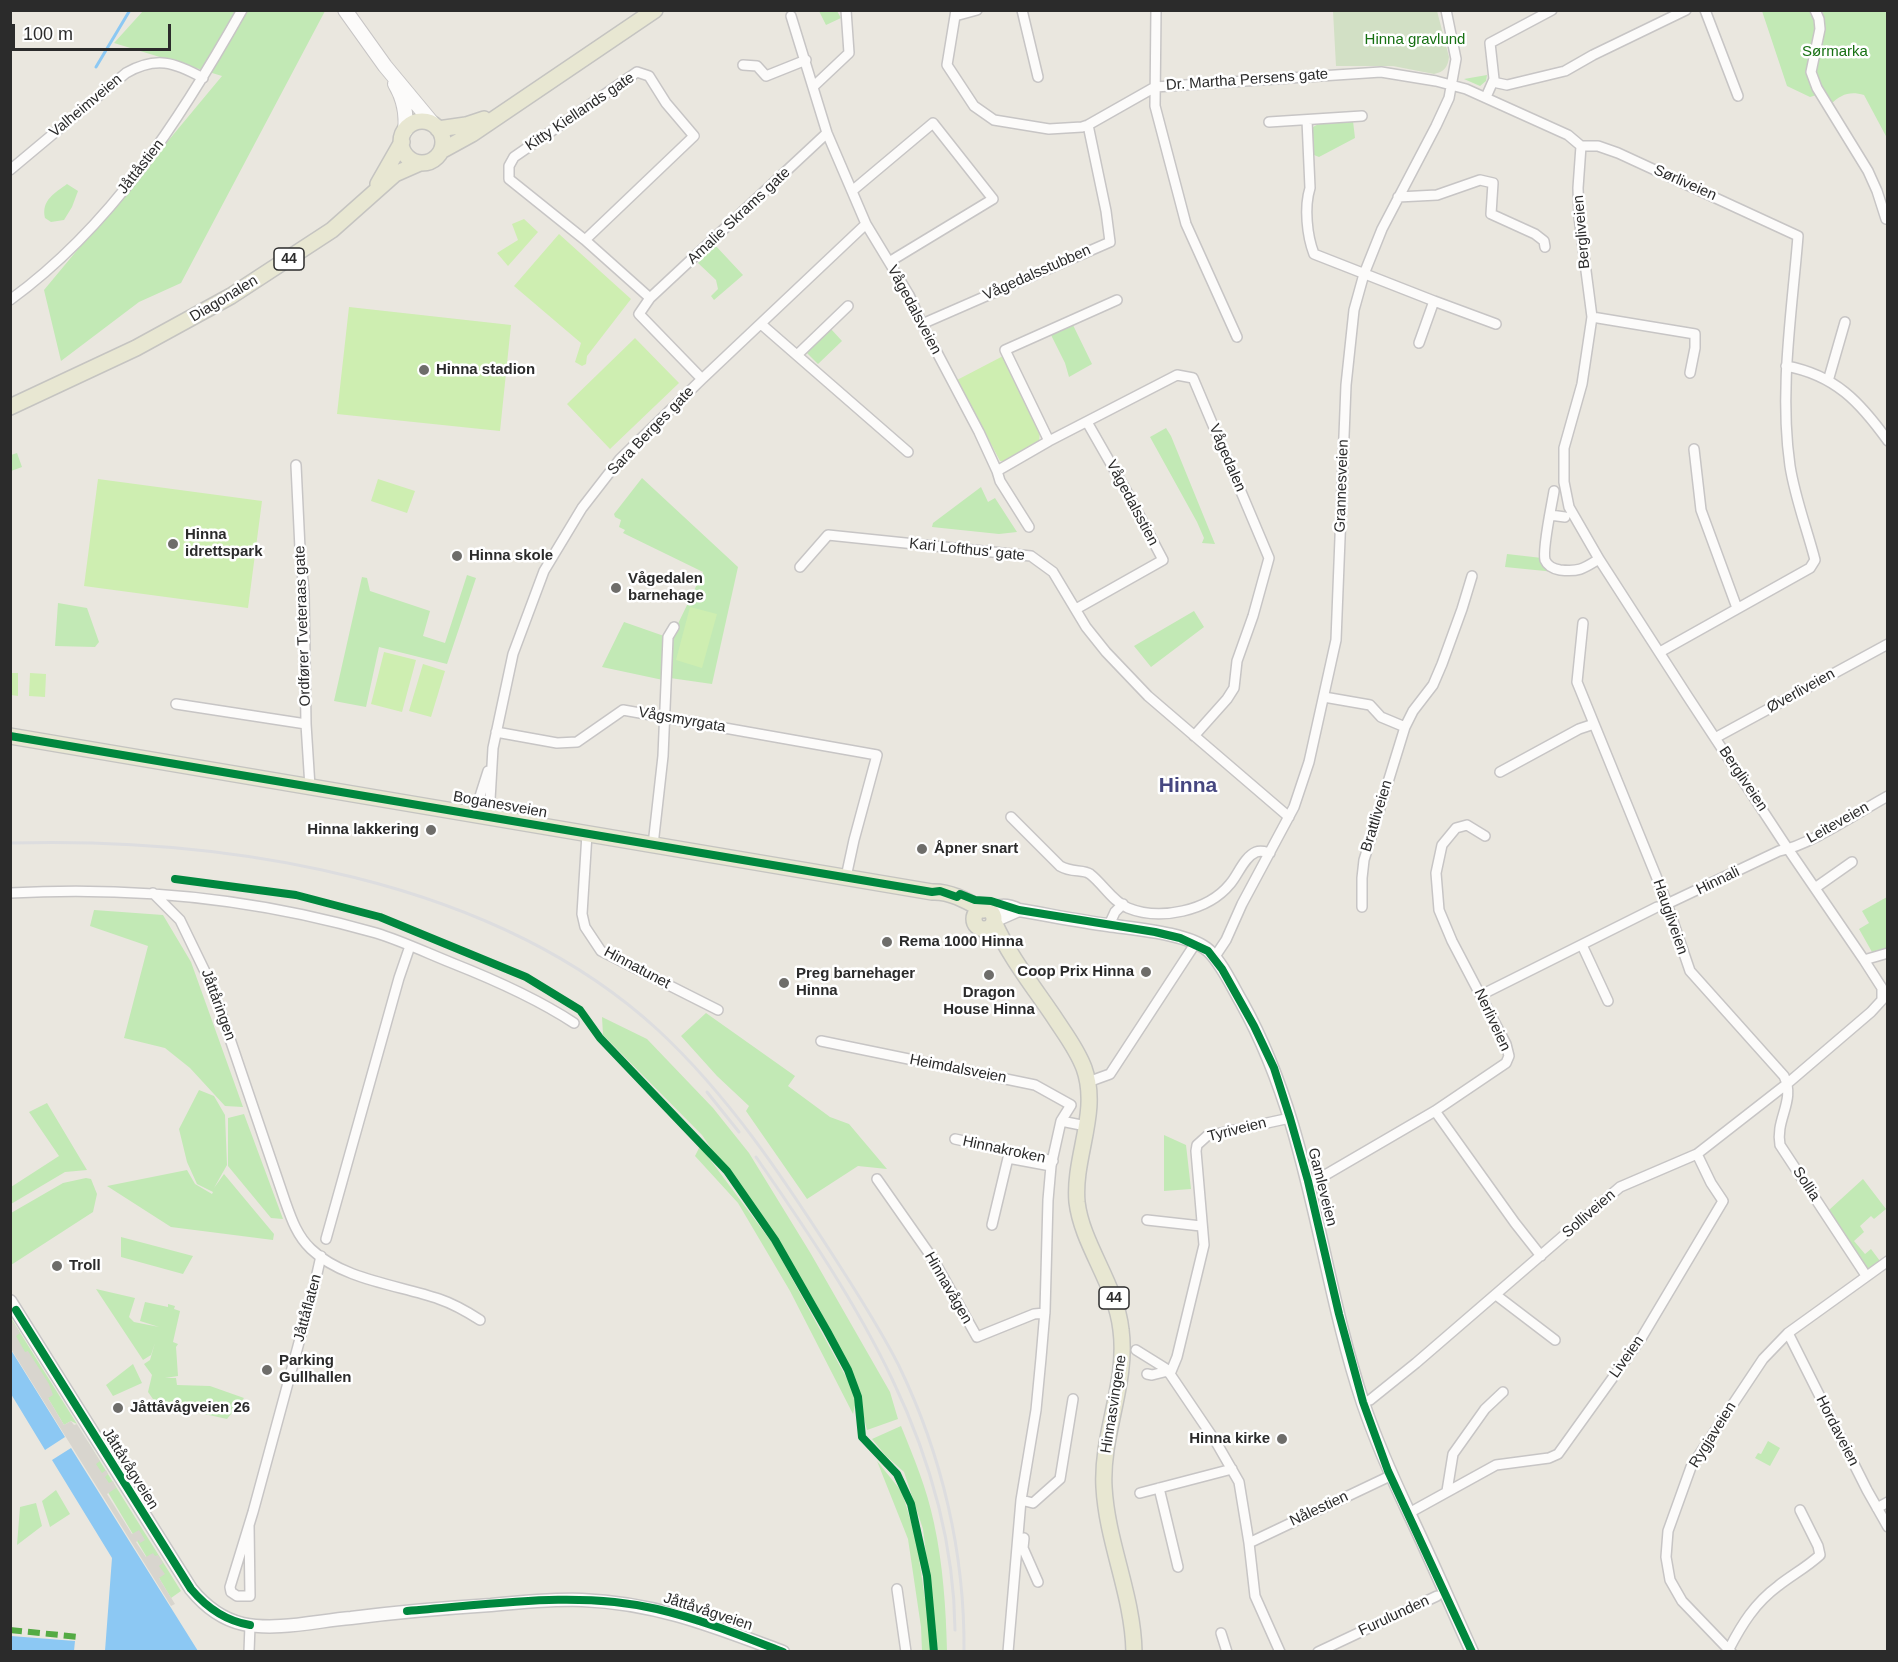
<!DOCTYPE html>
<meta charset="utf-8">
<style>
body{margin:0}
#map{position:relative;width:1898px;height:1662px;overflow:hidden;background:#eae7df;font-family:Arial,sans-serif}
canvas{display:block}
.frame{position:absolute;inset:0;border:12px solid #2b2b2b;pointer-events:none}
.scale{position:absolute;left:12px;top:24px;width:159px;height:27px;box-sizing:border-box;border:3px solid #2b2b2b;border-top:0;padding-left:8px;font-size:18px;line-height:21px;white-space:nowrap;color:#2b2b2b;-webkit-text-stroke:4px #fff;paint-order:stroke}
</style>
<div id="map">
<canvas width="1898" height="1662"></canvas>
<div class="frame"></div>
<div class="scale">100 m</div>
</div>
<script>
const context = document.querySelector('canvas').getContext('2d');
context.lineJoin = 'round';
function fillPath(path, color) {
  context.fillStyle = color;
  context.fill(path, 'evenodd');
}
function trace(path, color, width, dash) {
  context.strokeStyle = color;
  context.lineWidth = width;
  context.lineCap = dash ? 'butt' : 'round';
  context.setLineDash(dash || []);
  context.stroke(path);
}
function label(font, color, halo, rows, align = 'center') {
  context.font = font + ' Arial,sans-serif';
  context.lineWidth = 5;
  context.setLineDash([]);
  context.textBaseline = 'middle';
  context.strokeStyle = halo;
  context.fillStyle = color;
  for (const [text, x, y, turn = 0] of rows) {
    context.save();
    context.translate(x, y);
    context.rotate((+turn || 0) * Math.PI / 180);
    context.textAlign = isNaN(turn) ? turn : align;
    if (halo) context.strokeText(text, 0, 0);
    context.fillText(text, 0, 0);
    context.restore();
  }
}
const green = new Path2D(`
 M 143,11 L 325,11 L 181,283 L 139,302 L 61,361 L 44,290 L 222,76 L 114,43 Z
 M 819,11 L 837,11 L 841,18 L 826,25 Z
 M 1762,11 L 1887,11 L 1887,138 L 1864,95 C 1850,91 1841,94 1830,105 L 1823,93 L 1810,97 L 1787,86 Z
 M 1487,75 L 1486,81 L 1480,86 L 1464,79 Z
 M 1353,121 L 1355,138 L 1319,157 L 1314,155 L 1311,133 L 1313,127 L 1322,122 Z
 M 67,184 L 78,191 L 72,207 L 64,220 L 51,222 L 45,218 C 41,200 55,193 67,184 Z
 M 714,244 L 743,275 L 714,300 L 711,296 L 718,289 L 716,280 L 698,263 Z
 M 1072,323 L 1092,364 L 1069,377 L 1065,363 L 1050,333 Z
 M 831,329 L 842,341 L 818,364 L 807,353 Z
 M 1166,428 L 1171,436 L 1215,544 L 1202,543 L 1204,538 L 1197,522 L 1150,437 Z
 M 17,453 L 22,467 L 11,471 L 11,455 Z
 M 642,478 L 738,567 L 712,684 L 670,678 L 673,634 L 703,572 L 623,533 L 625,530 L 619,527 L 621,520 L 615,517 L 614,514 Z
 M 981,487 L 988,502 L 995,498 L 1017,532 L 999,534 L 932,527 L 933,523 Z
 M 1507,554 L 1542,558 L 1555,572 L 1505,567 Z
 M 467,575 L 476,578 L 447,664 L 379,647 L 366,707 L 334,701 L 362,577 L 367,578 L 370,591 L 430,611 L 423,636 L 445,643 Z
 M 58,603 L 87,608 L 99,642 L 95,647 L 55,646 Z
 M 1194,611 L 1204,627 L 1151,667 L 1134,646 Z
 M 624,622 L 664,636 L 663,680 L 602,667 Z
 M 1887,897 L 1887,948 L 1872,952 L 1859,929 L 1869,923 L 1862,911 Z
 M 94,910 L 163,915 L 191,962 L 243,1107 L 225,1106 L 190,1068 L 165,1048 L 124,1038 L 148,946 L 90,926 Z
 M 706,1013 L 795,1076 L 788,1086 L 830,1117 L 849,1124 L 887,1169 L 858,1166 L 807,1199 L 746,1111 L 749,1106 L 717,1076 L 681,1036 Z
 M 602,1017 L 647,1039 L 713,1108 L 749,1153 L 811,1254 L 890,1392 L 898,1419 L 867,1430 L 852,1371 L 815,1302 L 702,1135 L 603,1035 Z
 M 199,1090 L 214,1096 L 225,1115 L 227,1165 L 214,1188 L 224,1174 L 274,1234 L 273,1240 L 171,1227 L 107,1186 L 187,1170 L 195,1184 L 212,1194 L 213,1192 L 197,1184 L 187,1162 L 179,1129 Z
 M 47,1103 L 87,1170 L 65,1172 L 11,1204 L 11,1187 L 59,1156 L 29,1112 Z
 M 244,1114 L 283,1219 L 271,1218 L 228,1166 L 228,1118 Z
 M 1164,1135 L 1186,1145 L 1191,1189 L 1164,1191 Z
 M 700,1146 L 773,1244 L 857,1397 L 853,1414 L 790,1291 L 738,1203 L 695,1156 Z
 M 86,1178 L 91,1179 L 97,1194 L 93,1212 L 11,1265 L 11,1213 L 63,1183 Z
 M 1863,1179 L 1886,1209 L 1874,1219 L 1871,1216 L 1860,1226 L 1864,1232 L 1854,1241 L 1865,1254 L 1871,1249 L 1880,1261 L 1868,1269 L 1829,1210 Z
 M 121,1237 L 193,1256 L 183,1274 L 121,1257 Z
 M 96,1289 L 135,1298 L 129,1317 L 134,1322 L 159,1327 L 140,1321 L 145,1302 L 168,1307 L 168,1304 L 175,1306 L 174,1309 L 180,1311 L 173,1342 L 178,1344 L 176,1347 L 178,1376 L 165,1378 L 176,1378 L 177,1385 L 210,1386 L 244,1398 L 227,1419 L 177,1408 L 160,1409 L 148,1392 L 152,1375 L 144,1364 L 150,1360 L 155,1343 L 151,1355 L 143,1360 Z
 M 11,1318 L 77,1424 L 71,1421 L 64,1425 L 11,1336 Z
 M 133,1364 L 142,1383 L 113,1396 L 106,1385 Z
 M 901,1426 C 914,1458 927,1489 934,1523 C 943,1565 946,1608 947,1651 L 938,1651 L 923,1529 L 904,1472 L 886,1456 L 872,1439 Z
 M 1768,1441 L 1780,1448 L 1770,1466 L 1755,1458 L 1758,1453 L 1761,1454 Z
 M 88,1442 L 181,1591 L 171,1598 L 81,1447 Z
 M 877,1461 L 902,1492 L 916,1539 L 930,1632 L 930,1651 L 922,1651 L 921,1627 L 908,1539 Z
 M 56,1490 L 70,1514 L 50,1527 L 42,1501 Z
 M 36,1503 L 42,1526 L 17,1545 L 20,1507 Z`);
const cemetery = new Path2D(`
 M 1333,11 L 1437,11 L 1449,57 C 1448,67 1444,72 1434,74 L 1393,66 L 1336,66 Z`);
const pitch = new Path2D(`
 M 524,219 L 538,232 L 508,266 L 497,253 L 518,240 L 512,224 Z
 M 559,234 L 631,299 L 587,356 L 586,364 L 582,366 L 575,362 L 581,343 L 514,286 Z
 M 349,307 L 511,325 L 500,431 L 337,414 Z
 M 635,338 L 679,383 L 610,449 L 567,404 Z
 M 1005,355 L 1040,431 L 1039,442 L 1005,461 L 1000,461 L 957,380 Z
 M 98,479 L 262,501 L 248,608 L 84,586 Z
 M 378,479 L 415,491 L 407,513 L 371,501 Z
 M 690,607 L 717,614 L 702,668 L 676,660 Z
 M 384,652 L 416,660 L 402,712 L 371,704 Z
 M 423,664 L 445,671 L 431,717 L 409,711 Z
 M 11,673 L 18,673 L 18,696 L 11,695 Z
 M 30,673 L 46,674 L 45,697 L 29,696 Z`);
const plaza = new Path2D(`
 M 12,1321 L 20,1333 L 16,1336 L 25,1352 L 28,1351 L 49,1384 L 53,1395 L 48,1398 L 64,1425 L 71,1421 L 74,1425 L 77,1424 L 100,1461 L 96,1464 L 102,1473 L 106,1470 L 108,1474 L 105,1477 L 109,1483 L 113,1481 L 116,1488 L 107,1494 L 132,1534 L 139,1530 L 145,1540 L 140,1543 L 139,1540 L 136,1542 L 146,1557 L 153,1553 L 155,1556 L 158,1555 L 163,1563 L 159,1566 L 165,1574 L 159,1578 L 175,1604 L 171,1606 L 11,1349 L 11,1322 Z`);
const water = new Path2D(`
 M 11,1350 L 65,1437 L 45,1450 L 11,1394 Z
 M 71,1448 L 198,1651 L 105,1651 L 112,1558 L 52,1460 Z
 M 11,1636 L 75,1641 L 74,1651 L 11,1651 Z`);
const stream = new Path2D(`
 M 96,67 L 130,10`);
const minor = new Path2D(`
 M 956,10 L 947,65 L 974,106 L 994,120 L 1049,129 L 1082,127 L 1088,125 L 1155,87 L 1381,72 L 1436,81 L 1466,89 L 1568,135 L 1581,146 L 1598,146 L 1618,153 L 1798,236 C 1792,312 1779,390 1790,466 C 1795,498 1807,529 1815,560 L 1810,568 L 1660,652
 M 1022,10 L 1038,77
 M 1156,10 L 1155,106 L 1186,224 L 1237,337
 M 1705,10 L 1738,96
 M 1815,10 L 1819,19 L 1820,29 L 1811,72 L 1817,88 L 1868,171 L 1877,191 L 1886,219
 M 791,16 L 827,133 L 866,224 L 909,295 L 922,324 L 979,432 L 997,471 L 1000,481 L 1029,527
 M 955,16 L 977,10
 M 743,65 L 757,66 L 766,76 L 806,60
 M 1493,82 L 1507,85 L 1565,71 L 1593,55 L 1686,10
 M 814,86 L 849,53 L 846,10
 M 1486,97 L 1494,79 L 1490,43 L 1552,10
 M 1307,120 L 1310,188 C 1304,207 1307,236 1314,254 L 1434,301 L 1419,343
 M 1269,122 L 1362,116
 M 10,170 L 126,73 C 156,56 174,62 203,78
 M 852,191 L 933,123 L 993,199 L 889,262
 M 1398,197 L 1437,195 L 1480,180 L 1493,183 L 1491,214 L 1535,234 L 1544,241 L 1545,247
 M 585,240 L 694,136 L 666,103 L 649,76 L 637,72 L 514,157 L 509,166 L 509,179 L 585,240 L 650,298 L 639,314 L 702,379
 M 650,298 L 827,133
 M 10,300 C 112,226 181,118 242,10
 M 1434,301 L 1496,324
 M 1592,317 L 1695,334 L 1695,348 L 1690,373
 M 761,324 L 908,452
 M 922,324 L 1110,242 L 1106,211 L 1088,125
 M 797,355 L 848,306
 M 1786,366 C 1835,375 1860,402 1888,441
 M 1828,381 L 1845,322
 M 1049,441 L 1005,350 L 1117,300
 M 1694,449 L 1701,510 L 1737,608
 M 296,465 L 300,549 L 304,592 L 306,724 L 310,787
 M 997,471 L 1049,441 L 1177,375 L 1193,378 L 1269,558 L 1253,616 L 1237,661 L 1234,688 L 1227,699 L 1194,736
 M 1554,491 C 1552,504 1542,549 1545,560 C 1548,567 1554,569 1560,570 C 1579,572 1583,569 1599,559
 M 1550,515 L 1565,517
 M 800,567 L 828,535 L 1031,556 L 1053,572 L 1086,627 L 1106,652 L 1148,696 L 1289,817
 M 1076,609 L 1163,560 L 1127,492 L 1087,422
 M 1583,623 L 1577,682 L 1665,898 L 1690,971 L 1784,1076 C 1796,1101 1775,1119 1780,1145 L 1865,1274 L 1868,1275
 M 1324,697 L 1370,705 L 1381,717 L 1405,727
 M 176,704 L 306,724
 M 496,732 L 557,743 L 577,742 L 623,710 L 877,755 L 854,840 L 846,877
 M 1715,738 L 1888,644
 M 1500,772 L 1579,729 L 1594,724
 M 474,815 L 488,771
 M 489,817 L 493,748 L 513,654 L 544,571 L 582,508 L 620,459 L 702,379 L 866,224
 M 1011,817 L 1060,866 C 1072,873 1083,869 1090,874 C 1103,884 1113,902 1128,908 C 1160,921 1208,911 1230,884 C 1238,875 1244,857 1256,852 C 1261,850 1266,852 1270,853
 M 587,834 L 582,914 L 585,927 L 601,951 L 718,1010
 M 653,845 L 663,756 L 668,637 L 674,627
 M 1815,888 L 1852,862
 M 10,893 C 135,886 255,898 376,933 C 402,941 427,953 452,963 C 495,980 536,998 574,1023
 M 153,893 L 180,920 L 212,986 L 285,1201 C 291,1218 297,1236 311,1249 C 343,1280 399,1285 439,1299 C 454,1304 466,1311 480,1320
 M 1667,904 L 1779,851 C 1809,846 1860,811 1888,796
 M 1362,907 L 1362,878 L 1364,860 L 1405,727 L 1413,711 L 1433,685 L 1442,664 L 1462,609 L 1472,576
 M 1109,925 L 1115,912 L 1123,904
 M 1582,945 L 1608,1001
 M 1214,958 L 1226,940 L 1242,904 L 1294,807 L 1309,762 L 1336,640 L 1346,385 L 1354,310 L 1364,274 L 1382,229 L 1436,126 L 1449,98 L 1456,59 L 1446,10
 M 1864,960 L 1888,953
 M 1481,995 L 1657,907
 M 821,1041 L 1035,1085 L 1071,1105 L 1061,1121
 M 1088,1082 L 1110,1074 L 1195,944
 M 1435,1111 L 1515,1223 L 1541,1256
 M 955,1139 L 1053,1161
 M 877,1179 L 933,1259 L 977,1337 L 1034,1314 L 1045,1313
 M 1308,1181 L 1315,1181 L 1435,1111 L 1506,1063 L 1509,1056 L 1506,1044 L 1452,941 L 1439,910 L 1436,873 L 1442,845 L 1456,828 L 1467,825 L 1485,836
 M 1147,1220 L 1201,1226
 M 992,1225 L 1008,1158 L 1051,1166
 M 326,1239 L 399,978 L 410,946
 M 1496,1295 L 1555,1340
 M 1788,1333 L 1867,1490 L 1888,1527
 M 1136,1350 L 1165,1368 L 1170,1374 L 1216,1442 L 1239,1482 L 1249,1543 L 1255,1596 L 1280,1652
 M 1147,1374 L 1152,1375 L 1168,1371
 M 1170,1374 L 1177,1357 L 1204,1245 L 1196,1151 L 1197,1145 L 1207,1136 L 1290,1118
 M 1363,1402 L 1370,1400 L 1416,1363 L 1620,1187 L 1697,1154 L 1788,1083 L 1871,1012 L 1882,1000 L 1882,988 L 1864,960 L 1784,843 L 1688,697 L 1599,559 L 1569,507 L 1564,482 L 1564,448 L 1582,384 L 1592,317 L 1579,217 L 1578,188 L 1581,146
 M 1159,1488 L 1178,1567
 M 1447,1491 L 1453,1454 L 1485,1409 L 1503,1392
 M 1140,1493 L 1232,1469
 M 1021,1500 L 1033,1503 L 1060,1479 L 1073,1399
 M 1877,1508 L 1888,1502
 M 1409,1513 L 1496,1465 L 1549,1458 L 1558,1454 L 1642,1337 L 1723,1201 L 1711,1183 L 1697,1154
 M 249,1525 L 250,1596 L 237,1596 L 231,1592 L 230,1587 L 253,1512 L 314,1287 L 321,1256
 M 1024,1538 L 1023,1548 L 1038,1582
 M 1249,1543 L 1390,1476
 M 897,1589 L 906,1652
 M 1221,1633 L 1227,1652
 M 1729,1649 C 1742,1624 1755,1603 1778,1586 C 1792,1575 1807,1567 1820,1555 L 1818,1546 L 1800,1510
 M 249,1652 L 250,1625
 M 1008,1652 L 1021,1500 L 1036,1410 L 1041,1358 L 1045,1311 L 1048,1200 L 1051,1166 L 1061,1121 L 1086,1126
 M 1318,1652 L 1437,1596
 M 1731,1652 L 1682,1601 L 1670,1580 L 1666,1557 L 1668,1531 L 1691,1467 L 1763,1359 L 1788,1333 L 1888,1261`);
const tertiary = new Path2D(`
 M 986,910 C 998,905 1007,904 1019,910 C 1049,915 1078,921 1108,925 C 1134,929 1190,933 1209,951 C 1223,965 1232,986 1242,1003 C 1311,1127 1319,1271 1363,1403 C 1376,1441 1392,1477 1409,1513 C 1431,1559 1451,1606 1472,1652
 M 994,921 L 1019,910
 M 10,1301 L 191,1589 C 204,1605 221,1619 243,1624 C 277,1631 316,1621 351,1618 C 398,1612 444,1608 491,1605 C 521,1602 552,1599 582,1600 C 657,1603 713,1626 783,1652`);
const secondary = new Path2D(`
 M 345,10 L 385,66 L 434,125
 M 395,84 C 404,99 407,114 405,131`);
const primary = new Path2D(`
 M401 142a21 21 0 1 1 42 0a21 21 0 1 1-42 0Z
 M 438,129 L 466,125 L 484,119
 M 441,151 L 472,134 L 655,10
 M 378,184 L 402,142
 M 10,407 L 136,348 L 231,296 L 332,230 L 395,174 L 420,163
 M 10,736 L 932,892 C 950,891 967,901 983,910
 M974 919a10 10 0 1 1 20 0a10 10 0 1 1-20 0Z
 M 994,922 C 1009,956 1033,986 1054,1017 C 1065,1034 1077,1049 1084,1068 C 1100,1112 1073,1157 1077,1202 C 1082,1245 1116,1284 1121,1330 C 1128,1383 1101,1434 1104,1487 C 1107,1543 1133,1595 1134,1652`);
const rail = new Path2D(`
 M 10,843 C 227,837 493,878 658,1030 C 729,1096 782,1176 834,1257 C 857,1293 880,1328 899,1366 C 942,1455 965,1553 964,1652
 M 707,1092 L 739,1132
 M 756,1157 C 856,1301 953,1448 955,1630`);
const quiet = new Path2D(`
 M 10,1630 L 79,1637`);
const cycleway = new Path2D(`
 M 10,736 L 932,892 L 940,891 L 957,897 L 960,894 L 975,900 L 991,901 L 1019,910 L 1155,932 L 1180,938 L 1208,951 L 1222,969 L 1254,1026 L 1274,1068 L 1290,1118 L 1308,1181 L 1339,1314 L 1363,1402 L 1388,1471 L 1472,1652
 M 175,879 L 296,895 L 380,917 L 526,977 L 580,1010 L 600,1038 L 727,1171 L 775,1240 L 827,1331 L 848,1370 L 858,1397 L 862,1437 L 897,1474 L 911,1504 L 927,1576 L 934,1652
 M 16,1310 L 191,1589 C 207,1608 226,1621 250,1625
 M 407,1611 C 489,1605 576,1590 657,1609 C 700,1619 742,1636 783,1652`);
const markers = [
 [424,370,6,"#6e6d6a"],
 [173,544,6,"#6e6d6a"],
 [457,556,6,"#6e6d6a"],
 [616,588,6,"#6e6d6a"],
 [431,830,6,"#6e6d6a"],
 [922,849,6,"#6e6d6a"],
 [887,942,6,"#6e6d6a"],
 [1146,972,6,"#6e6d6a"],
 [989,975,6,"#6e6d6a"],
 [784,983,6,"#6e6d6a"],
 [57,1266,6,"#6e6d6a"],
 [267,1370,6,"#6e6d6a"],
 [118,1408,6,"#6e6d6a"],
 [1282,1439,6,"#6e6d6a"]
];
const shields = [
 [289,259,30],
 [1114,1298,30]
];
const shieldNames = [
 ["44",289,259],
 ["44",1114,1298]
];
const parkNames = [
 ["Hinna gravlund",1415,40],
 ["Sørmarka",1835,52]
];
const streetNames = [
 ["Dr. Martha Persens gate",1247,80,-4],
 ["Valheimveien",86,106,-40],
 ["Kitty Kiellands gate",580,112,-34],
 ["Jåttåstien",141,167,-52],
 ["Sørliveien",1685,183,24],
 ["Amalie Skrams gate",739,216,-43],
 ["Bergliveien",1582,232,-95],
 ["Vågedalsstubben",1037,273,-24],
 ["Diagonalen",224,299,-31],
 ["Vågedalsveien",914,310,62],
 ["Sara Berges gate",651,431,-46],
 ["Vågedalen",1227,458,67],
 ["Grannesveien",1342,486,-88],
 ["Vågedalsstien",1132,503,62],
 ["Kari Lofthus' gate",967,550,6],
 ["Ordfører Tveteraas gate",303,626,-92],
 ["Øverliveien",1801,691,-29],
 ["Vågsmyrgata",682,720,10],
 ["Bergliveien",1743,779,56],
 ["Boganesveien",500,805,10],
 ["Brattliveien",1377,816,-73],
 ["Leiteveien",1838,823,-29],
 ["Hinnali",1718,881,-26],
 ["Haugliveien",1670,917,71],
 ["Hinnatunet",637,968,28],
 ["Jåttåringen",218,1005,70],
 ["Nerliveien",1492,1020,65],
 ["Heimdalsveien",958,1069,11],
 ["Tyriveien",1237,1130,-14],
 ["Hinnakroken",1004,1150,12],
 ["Sollia",1806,1184,57],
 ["Gamleveien",1322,1187,76],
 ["Solliveien",1589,1214,-41],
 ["Hinnavågen",948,1288,60],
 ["Jåttåflaten",308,1308,-75],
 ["Liveien",1627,1357,-55],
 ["Hinnasvingene",1114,1404,-81],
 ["Hordaveien",1837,1431,63],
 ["Rygjaveien",1713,1435,-58],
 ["Jåttåvågveien",130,1469,58],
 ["Nålestien",1319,1509,-25],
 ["Jåttåvågveien",708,1612,18],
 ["Furulunden",1394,1616,-25]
];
const poiNames = [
 ["Hinna stadion",436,370],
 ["Hinna",185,535],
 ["idrettspark",185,552],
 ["Hinna skole",469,556],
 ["Vågedalen",628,579],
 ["barnehage",628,596],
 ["Hinna lakkering",419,830,"right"],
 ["Åpner snart",934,849],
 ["Rema 1000 Hinna",899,942],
 ["Coop Prix Hinna",1134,972,"right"],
 ["Preg barnehager",796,974],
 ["Hinna",796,991],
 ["Dragon",989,993,"center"],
 ["House Hinna",989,1010,"center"],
 ["Troll",69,1266],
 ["Parking",279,1361],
 ["Gullhallen",279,1378],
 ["Jåttåvågveien 26",130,1408],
 ["Hinna kirke",1270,1439,"right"]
];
const districtNames = [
 ["Hinna",1188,786]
];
fillPath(green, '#c2e9b5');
fillPath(cemetery, '#d2e0c5');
fillPath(pitch, '#ceeeb1');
fillPath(plaza, '#d8d5ce');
fillPath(water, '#8cc8f3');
trace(stream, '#8cc8f3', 3);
trace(minor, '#c7c5c5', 12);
trace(tertiary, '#c7c5c5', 15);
trace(secondary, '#c7c5c5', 16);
trace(primary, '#c5c4c1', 18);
trace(minor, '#fcfbfa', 9);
trace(tertiary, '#fcfbfa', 12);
trace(secondary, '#fcfbfa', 14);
trace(primary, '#e8e7d2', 15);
trace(rail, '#dddddf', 3);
trace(quiet, '#54ab44', 6, [12, 6]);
trace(cycleway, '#00873e', 8);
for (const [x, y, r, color] of markers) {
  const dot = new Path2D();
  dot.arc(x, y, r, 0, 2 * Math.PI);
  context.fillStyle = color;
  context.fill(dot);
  trace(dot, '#fff', 2);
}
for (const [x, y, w] of shields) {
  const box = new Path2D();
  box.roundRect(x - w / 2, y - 11, w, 22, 4.5);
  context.fillStyle = '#fff';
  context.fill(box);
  trace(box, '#2b2b2b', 1.5);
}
label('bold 14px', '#2b2b2b', null, shieldNames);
label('15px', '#167012', '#fff', parkNames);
label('15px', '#2b2b2b', '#fff', streetNames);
label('bold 15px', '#2b2b2b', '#fff', poiNames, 'left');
label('bold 21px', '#464780', '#fff', districtNames);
</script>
